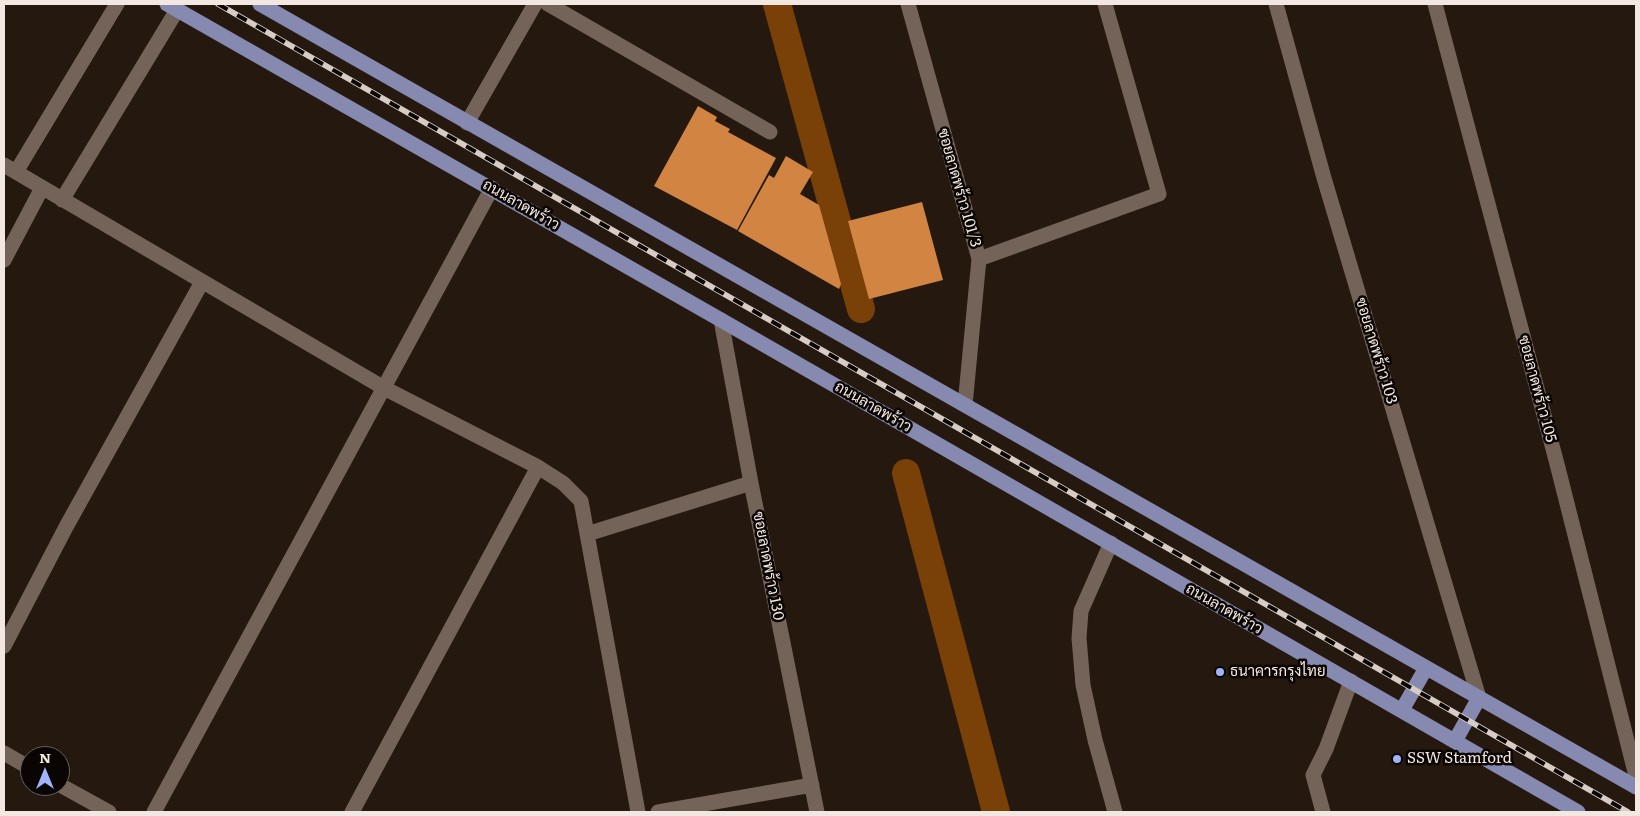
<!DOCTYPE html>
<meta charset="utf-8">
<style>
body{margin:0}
#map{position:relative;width:1640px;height:816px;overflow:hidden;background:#25180e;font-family:Literata,serif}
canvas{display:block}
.frame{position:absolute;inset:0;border:5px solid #f2e8e1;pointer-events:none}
.north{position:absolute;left:20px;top:746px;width:50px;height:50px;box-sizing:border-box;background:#0a0503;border:1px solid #67605c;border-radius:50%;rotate:0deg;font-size:14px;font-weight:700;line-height:20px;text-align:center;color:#f2e8e1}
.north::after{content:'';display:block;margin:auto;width:18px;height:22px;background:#a1b3fd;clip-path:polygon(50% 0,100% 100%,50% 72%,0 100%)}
</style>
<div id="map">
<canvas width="1640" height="816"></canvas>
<div class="frame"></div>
<div class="north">N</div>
</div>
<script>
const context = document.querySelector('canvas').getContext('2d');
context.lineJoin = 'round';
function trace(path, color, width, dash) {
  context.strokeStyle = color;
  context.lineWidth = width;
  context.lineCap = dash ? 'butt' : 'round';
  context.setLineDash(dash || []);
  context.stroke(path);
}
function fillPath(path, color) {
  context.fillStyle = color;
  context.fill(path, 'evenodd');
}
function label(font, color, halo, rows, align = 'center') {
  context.font = font + ' Literata,Sarabun,serif';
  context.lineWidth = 5;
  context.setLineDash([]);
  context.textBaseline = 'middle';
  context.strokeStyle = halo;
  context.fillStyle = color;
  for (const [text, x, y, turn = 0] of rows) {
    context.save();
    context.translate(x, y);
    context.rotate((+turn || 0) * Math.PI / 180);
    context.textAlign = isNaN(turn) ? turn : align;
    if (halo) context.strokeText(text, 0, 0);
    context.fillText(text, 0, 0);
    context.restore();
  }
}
const canal = new Path2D(`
 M 777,4 L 861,309
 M 906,473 L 996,812`);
const building = new Path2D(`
 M 698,106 L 717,117 L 715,121 L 730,129 L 728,132 L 776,158 L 737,230 L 654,186 Z
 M 786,156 L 813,172 L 800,194 L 819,205 L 841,284 L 839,289 L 738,231 L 769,175 L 774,178 Z
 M 922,202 L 943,280 L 869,299 L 848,221 Z`);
const minor = new Path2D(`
 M 548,4 L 770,132
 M 908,4 L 979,259 L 965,405
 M 1276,4 L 1324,178 L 1479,698
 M 1435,4 L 1557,464 L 1636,776
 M 467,123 L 535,4
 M 4,165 L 384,388 L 538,467 L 563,483 L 581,501 L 638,812
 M 16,172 L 117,4
 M 62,200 L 177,10
 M 979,259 L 1159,194 L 1105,4
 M 4,260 L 42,188
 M 721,320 L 751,483 L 817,812
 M 587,534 L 751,483
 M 1111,543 L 1081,611 L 1079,638 L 1083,685 L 1095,740 L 1115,812
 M 4,646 L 66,527 L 202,282
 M 4,753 L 30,768
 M 60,785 L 109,812
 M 154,812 L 492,188
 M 352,812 L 538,467
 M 658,812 L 812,785
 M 1323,812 L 1313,775 L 1326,749 L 1351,681`);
const major = new Path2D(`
 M 167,4 L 721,320 L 1578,812
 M 260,4 L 1636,787
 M 1402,710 L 1426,668
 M 1455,741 L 1479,698`);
const rail = new Path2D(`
 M 218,4 L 1628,812`);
const markers = [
 [1220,672,5,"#a1b3fd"],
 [1397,759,5,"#a1b3fd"]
];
const streetNames = [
 ["ซอยลาดพร้าว 101/3",959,188,74],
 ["ถนนลาดพร้าว",521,205,30],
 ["ซอยลาดพร้าว 103",1376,351,73],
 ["ซอยลาดพร้าว 105",1537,389,75],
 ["ถนนลาดพร้าว",873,407,30],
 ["ซอยลาดพร้าว 130",768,566,79],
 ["ถนนลาดพร้าว",1224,609,30]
];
const poiNames = [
 ["ธนาคารกรุงไทย",1230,672],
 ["SSW Stamford",1407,759]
];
trace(canal, '#794107', 28);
fillPath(building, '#d28443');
trace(minor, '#746358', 15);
trace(major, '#878ab0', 15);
trace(rail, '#d8cdc6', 5.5);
trace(rail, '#0a0503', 4, [11]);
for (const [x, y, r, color] of markers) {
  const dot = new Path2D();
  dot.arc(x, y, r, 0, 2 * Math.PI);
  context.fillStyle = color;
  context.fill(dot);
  trace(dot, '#0a0503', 2);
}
label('15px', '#f2e8e1', '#0a0503', streetNames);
label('15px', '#f2e8e1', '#0a0503', poiNames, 'left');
</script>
